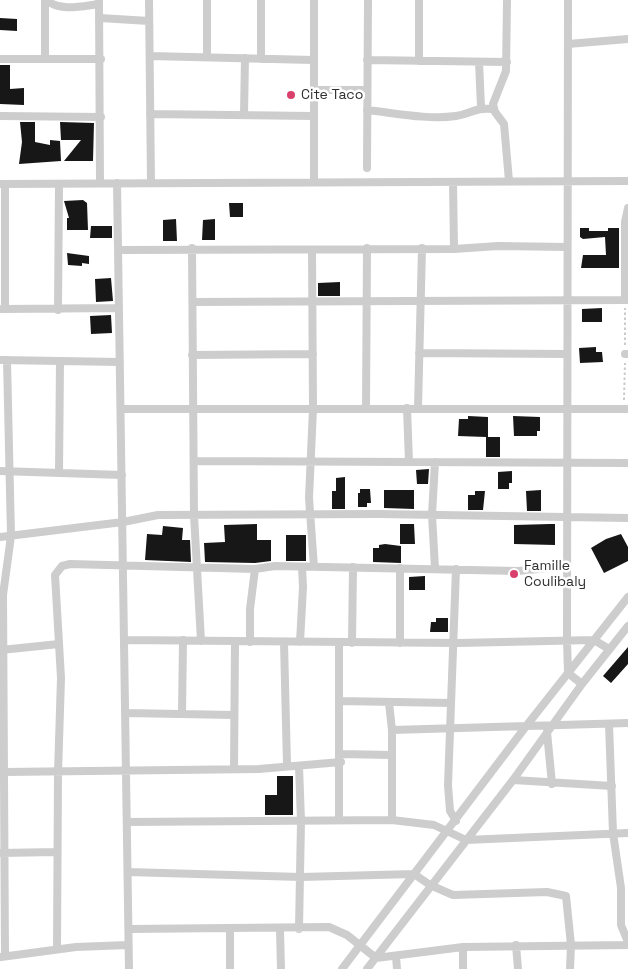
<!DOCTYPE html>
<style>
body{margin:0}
canvas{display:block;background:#fff}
</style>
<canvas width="628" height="969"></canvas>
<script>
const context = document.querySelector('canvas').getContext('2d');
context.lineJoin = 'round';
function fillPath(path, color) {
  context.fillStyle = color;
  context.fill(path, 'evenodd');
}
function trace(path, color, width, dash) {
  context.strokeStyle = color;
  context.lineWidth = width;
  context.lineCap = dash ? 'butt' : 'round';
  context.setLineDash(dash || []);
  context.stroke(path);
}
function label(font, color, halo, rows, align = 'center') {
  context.font = font + ' "Space Grotesk",sans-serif';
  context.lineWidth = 5;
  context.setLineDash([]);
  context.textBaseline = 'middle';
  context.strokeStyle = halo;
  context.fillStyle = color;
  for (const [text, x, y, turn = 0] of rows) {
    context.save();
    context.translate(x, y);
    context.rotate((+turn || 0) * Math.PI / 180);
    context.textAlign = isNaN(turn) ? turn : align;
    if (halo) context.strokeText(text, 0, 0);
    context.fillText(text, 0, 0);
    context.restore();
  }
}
const building = new Path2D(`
 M 0,18 L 17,19 L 17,31 L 0,30 Z
 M 0,65 L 10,65 L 10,89 L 24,88 L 24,105 L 0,104 Z
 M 20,122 L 35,122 L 35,142 L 50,145 L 50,140 L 60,141 L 61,161 L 19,164 L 22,142 Z
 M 60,122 L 94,123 L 93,161 L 64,161 L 81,140 L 61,140 Z
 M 83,200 L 87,203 L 88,230 L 67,230 L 67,218 L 69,218 L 64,201 Z
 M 229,203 L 243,203 L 243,217 L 230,217 Z
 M 176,219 L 177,241 L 163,241 L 163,220 Z
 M 215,219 L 215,240 L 202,240 L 203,220 Z
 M 91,226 L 112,226 L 112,238 L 90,238 Z
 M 580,228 L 589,228 L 589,231 L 608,231 L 608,228 L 619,228 L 619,268 L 581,268 L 583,255 L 606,255 L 605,237 L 583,239 L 580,237 Z
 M 67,253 L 89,256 L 89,264 L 82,263 L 82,266 L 68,265 Z
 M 111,278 L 113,301 L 96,302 L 95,279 Z
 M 340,282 L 340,296 L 318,296 L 318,283 Z
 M 602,308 L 602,322 L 582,322 L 582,309 Z
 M 111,315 L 112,333 L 91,334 L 90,316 Z
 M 596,347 L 596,352 L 602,352 L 603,362 L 580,363 L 579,348 Z
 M 468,416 L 488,417 L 488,437 L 500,437 L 500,457 L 486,457 L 486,437 L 458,436 L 459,419 L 468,419 Z
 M 513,416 L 540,417 L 540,431 L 537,431 L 537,436 L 514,436 Z
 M 429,469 L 428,484 L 417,484 L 416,470 Z
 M 512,471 L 512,483 L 509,483 L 509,489 L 498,489 L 498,472 Z
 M 345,477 L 345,509 L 332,509 L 332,491 L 336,491 L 336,478 Z
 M 360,489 L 370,489 L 371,503 L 367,503 L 367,507 L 358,507 L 358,493 L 360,493 Z
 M 384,490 L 414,490 L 414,509 L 384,508 Z
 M 541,490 L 541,511 L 527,511 L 526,491 Z
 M 475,491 L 485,491 L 483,510 L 468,510 L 468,495 L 475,495 Z
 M 257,524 L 257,540 L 271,540 L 271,561 L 255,563 L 205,562 L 204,543 L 225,542 L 224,525 Z
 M 400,524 L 414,524 L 415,544 L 400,544 Z
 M 550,524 L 555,524 L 555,545 L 514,544 L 514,525 Z
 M 163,526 L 183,528 L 182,540 L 190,540 L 191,562 L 145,560 L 147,534 L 162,535 Z
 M 621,534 L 628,547 L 628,561 L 604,573 L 591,548 L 606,539 Z
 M 286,535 L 306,535 L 306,561 L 286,561 Z
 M 385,544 L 401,546 L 401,563 L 373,562 L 373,548 L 379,548 L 379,545 Z
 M 425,576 L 425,590 L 409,590 L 409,577 Z
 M 436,618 L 448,618 L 448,632 L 430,632 L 431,622 L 436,622 Z
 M 628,647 L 628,664 L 611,683 L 603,676 Z
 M 277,776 L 293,776 L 293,815 L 265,815 L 265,795 L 277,795 Z`);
const path = new Path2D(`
 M 625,345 L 625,308
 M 624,400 L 625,363`);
const street = new Path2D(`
 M 45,0 L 45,59
 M 46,0 C 60,12 82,6 99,4
 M 99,0 L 100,183
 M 149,0 L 151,183
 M 207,0 L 207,57
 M 261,0 L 261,59
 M 507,0 L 506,71 L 493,104 L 495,112 L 504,124 L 509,181
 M 568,0 L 567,641 L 568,673 L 582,684
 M 100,18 L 149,21
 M 568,44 L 628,39
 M 150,56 L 313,60
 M 0,59 L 101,59
 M 367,60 L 507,62
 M 419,61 L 419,0
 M 479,62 L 481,107
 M 313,90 L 366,90
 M 367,110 C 395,113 428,120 456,116 C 472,114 474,107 493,109
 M 150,114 L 313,116
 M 244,114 L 245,58
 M 0,116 L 101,117
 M 367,168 L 368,0
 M 314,182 L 314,0
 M 117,183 L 129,969
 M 0,184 L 628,181
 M 5,184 L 5,309
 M 192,248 L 194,515 L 201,641
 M 454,249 L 498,246 L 567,247
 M 118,250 L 454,249 L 453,182
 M 312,250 L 313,409 L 309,498 L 314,567
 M 625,300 L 625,222 L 628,208
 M 193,302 L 628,300
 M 2,309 L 119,308
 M 58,310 L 59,184
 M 419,353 L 567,354
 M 625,354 L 628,354
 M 192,355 L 313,354
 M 0,360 L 120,362
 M 366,408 L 367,248
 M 407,408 L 409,462
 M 418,408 L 422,248
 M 121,409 L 628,409
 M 194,461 L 628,463
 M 435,462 L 432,515 L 435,568
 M 0,471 L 122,475
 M 59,473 L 60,361
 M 0,537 L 123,522 L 158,515 L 378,514 L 628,518
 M 400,568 L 400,643
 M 125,640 L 458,643 L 594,640 L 609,649
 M 250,642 L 250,609 L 255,569
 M 284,642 L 287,765
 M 300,642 L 303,587 L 302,567
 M 339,642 L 339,819
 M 352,643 L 353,567
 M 1,650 L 59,644
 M 339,701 L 451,703
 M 389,703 L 392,730 L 392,820
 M 126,713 L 234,715
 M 182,714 L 183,640
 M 609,724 L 613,833 L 621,888 L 621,925 L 628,942
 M 392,730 L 628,723
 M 547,732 L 552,784
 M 341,754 L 391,755
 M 299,766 L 301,821 L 299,929
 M 234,769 L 235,642
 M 4,772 L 259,769 L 341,762
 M 513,780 L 612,786
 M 456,821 L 450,811 L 448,785 L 456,569
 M 127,822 L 392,820 L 434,825 L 466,840 L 628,833
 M 0,853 L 57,852
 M 128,872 L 301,877 L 414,874 L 430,885 L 453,895 L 547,892 L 566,896 L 571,945 L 570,969
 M 129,929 L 329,927 L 347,935 L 376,958 L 463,947 L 628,945
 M 280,930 L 281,969
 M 516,945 L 518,969
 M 57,949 L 58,773 L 61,678 L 55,575 L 62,566 L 70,564 L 255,569 L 275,566 L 518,571 L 567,566
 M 5,956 L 3,595 L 11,536 L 7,360
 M 1,957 L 76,947 L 128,945
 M 396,957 L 397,969
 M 230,969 L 230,929
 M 342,969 L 527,725 L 628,597
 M 367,969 L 513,780 L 582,684 L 628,626
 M 463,969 L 463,947`);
const markers = [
 [291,95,5,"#d9406b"],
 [514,574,5,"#d9406b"]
];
const poiNames = [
 ["Cite Taco",301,95],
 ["Famille",524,566],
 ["Coulibaly",524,582]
];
fillPath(building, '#171717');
trace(path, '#cacaca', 2, [2.5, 2.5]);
trace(street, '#cdcdcd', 8);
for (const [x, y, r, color] of markers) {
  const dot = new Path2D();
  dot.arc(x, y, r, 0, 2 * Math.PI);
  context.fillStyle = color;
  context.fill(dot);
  trace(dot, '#fff', 2);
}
label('14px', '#303030', '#fff', poiNames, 'left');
</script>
